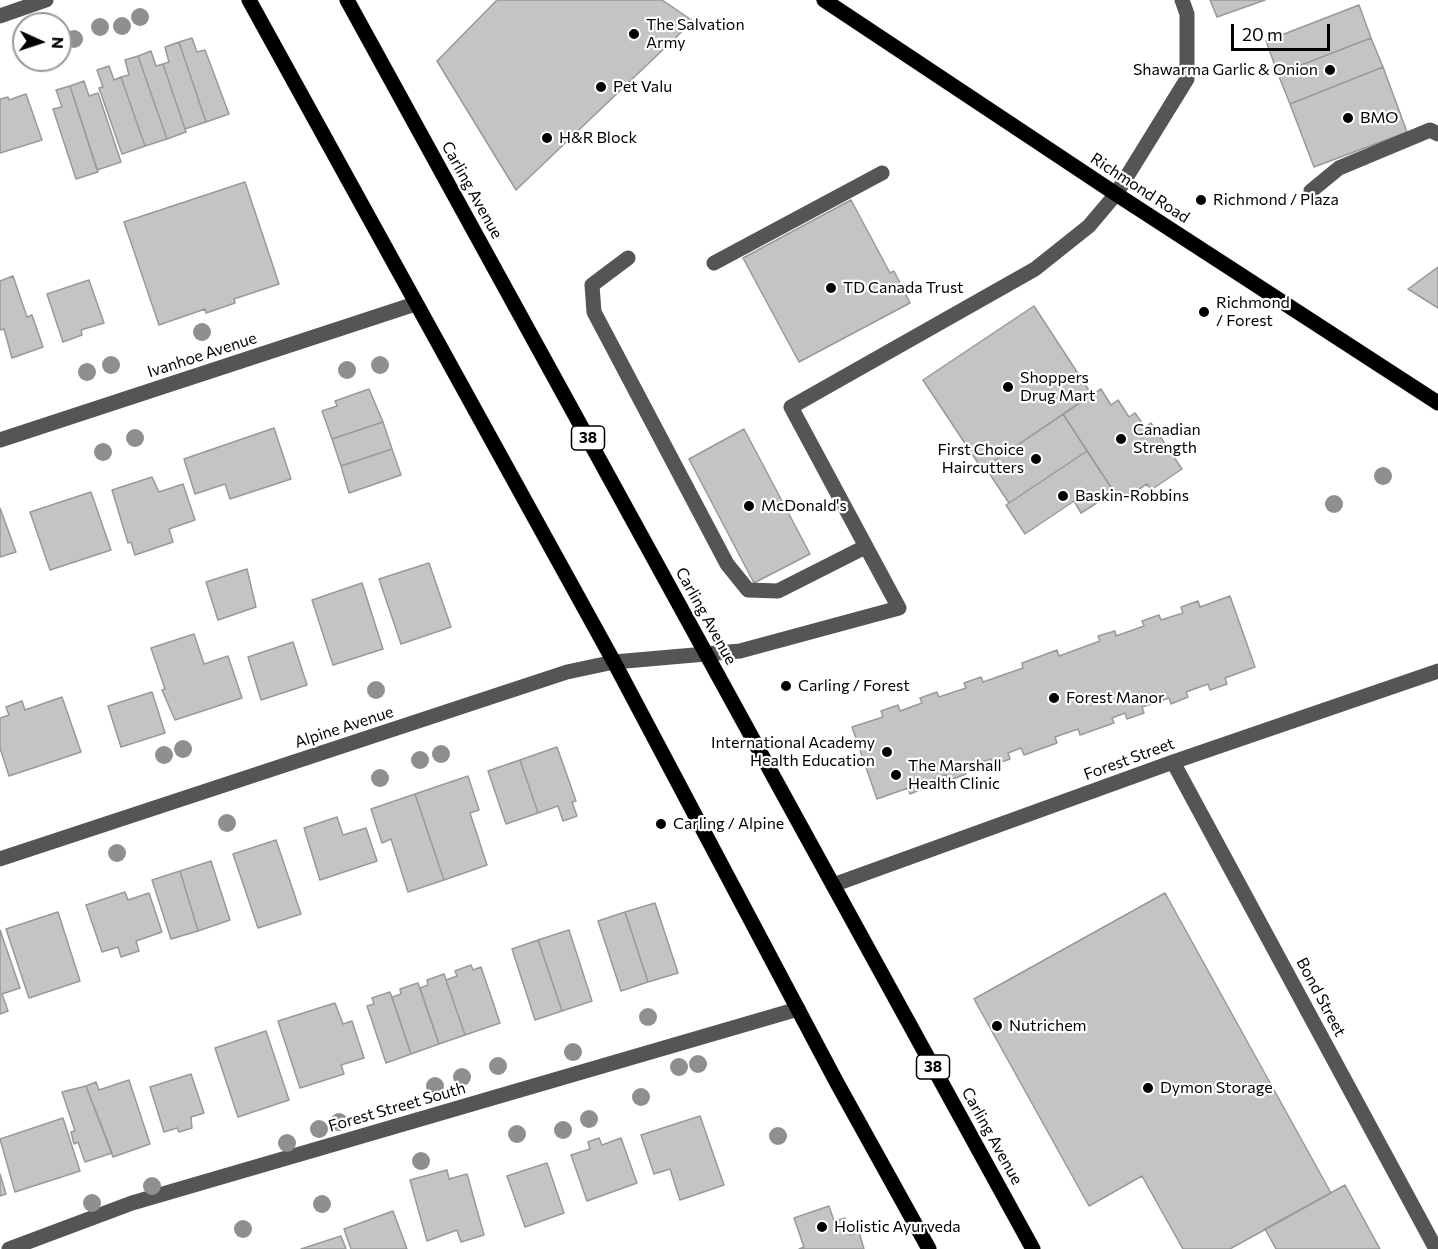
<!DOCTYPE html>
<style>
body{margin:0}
#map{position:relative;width:1438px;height:1249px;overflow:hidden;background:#fff;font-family:Commissioner,sans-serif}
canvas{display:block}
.north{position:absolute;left:12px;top:12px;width:60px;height:60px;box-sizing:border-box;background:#fff;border:2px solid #999;border-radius:50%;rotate:93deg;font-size:16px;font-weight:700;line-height:24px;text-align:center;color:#000}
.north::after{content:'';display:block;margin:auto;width:21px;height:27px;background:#000;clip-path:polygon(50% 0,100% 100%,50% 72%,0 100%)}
.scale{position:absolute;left:1231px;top:24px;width:99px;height:27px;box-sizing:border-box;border:3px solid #000;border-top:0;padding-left:8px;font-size:18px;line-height:21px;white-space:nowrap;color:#000;-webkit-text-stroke:4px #fff;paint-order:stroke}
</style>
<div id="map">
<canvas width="1438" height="1249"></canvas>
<div class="north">N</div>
<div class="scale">20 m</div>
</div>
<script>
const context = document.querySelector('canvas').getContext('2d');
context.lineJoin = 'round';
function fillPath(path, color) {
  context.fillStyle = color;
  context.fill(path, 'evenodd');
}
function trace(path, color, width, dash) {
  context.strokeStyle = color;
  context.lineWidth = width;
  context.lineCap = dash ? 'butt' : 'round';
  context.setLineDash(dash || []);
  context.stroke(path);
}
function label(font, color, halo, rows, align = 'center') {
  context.font = font + ' Commissioner,sans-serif';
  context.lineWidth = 4.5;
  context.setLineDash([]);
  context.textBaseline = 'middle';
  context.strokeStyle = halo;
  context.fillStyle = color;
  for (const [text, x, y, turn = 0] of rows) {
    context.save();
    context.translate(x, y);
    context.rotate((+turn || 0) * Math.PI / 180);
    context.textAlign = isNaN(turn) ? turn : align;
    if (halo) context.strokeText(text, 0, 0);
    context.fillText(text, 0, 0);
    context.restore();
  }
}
const building = new Path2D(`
 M 497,0 L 662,0 L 693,21 L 516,190 L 437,61 Z
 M 1210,0 L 1265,0 L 1217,17 Z
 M 1359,5 L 1371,38 L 1278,74 L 1266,41 Z
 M 192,38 L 197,52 L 205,50 L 229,114 L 206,122 L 179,42 Z
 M 1371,38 L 1383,67 L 1290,104 L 1278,74 Z
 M 179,42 L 206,122 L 185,129 L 163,64 L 169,62 L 165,47 Z
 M 151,51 L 156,66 L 163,64 L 186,132 L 167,139 L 138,56 Z
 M 138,56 L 167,139 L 145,146 L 121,77 L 129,75 L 125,60 Z
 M 109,66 L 114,80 L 121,77 L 145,146 L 122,154 L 99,88 L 103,87 L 97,70 Z
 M 1383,67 L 1407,132 L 1314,167 L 1290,104 Z
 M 84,81 L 89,96 L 98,93 L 121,162 L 97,170 L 70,86 Z
 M 70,86 L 98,172 L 76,179 L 53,109 L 62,107 L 56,90 Z
 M 26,94 L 42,140 L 0,153 L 0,99 L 8,97 L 9,100 Z
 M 245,182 L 279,284 L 234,299 L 235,303 L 206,313 L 205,309 L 159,325 L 124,222 Z
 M 851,200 L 890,273 L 894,271 L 910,303 L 799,362 L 743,258 Z
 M 1438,267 L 1438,308 L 1408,289 Z
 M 13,276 L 27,317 L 32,315 L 43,347 L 12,358 L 4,329 L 0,330 L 0,281 Z
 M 89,280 L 104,323 L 81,330 L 82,335 L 63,342 L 47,294 Z
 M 1034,306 L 1092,395 L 982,469 L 923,380 Z
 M 369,389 L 383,422 L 332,439 L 322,411 L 337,406 L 335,401 Z
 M 1101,389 L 1111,405 L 1118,400 L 1129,417 L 1135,413 L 1145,427 L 1151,423 L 1182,469 L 1151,490 L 1147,484 L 1120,501 L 1063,414 Z
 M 1063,414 L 1087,451 L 1009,503 L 985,467 Z
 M 383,422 L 392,449 L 341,466 L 332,439 Z
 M 274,428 L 291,479 L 230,499 L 225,484 L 195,494 L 184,459 Z
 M 744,429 L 810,554 L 754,583 L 689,459 Z
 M 392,449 L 401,475 L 349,493 L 341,466 Z
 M 1087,451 L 1114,492 L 1081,513 L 1074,501 L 1025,534 L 1006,505 Z
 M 152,477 L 159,492 L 183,484 L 195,520 L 169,529 L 173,542 L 135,555 L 131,542 L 128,543 L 112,490 Z
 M 91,492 L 111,550 L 50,570 L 30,512 Z
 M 0,508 L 16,552 L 0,557 Z
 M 429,563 L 451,627 L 401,644 L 379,579 Z
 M 247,569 L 256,607 L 218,620 L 206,582 Z
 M 362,583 L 383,649 L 333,665 L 312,600 Z
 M 1230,596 L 1255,667 L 1225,678 L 1227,684 L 1210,690 L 1208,684 L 1186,692 L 1188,697 L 1171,704 L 1169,698 L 1142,707 L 1144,713 L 1127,719 L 1125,713 L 1112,718 L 1114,723 L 1080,735 L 1078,729 L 1055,737 L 1057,743 L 1024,755 L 1021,748 L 1008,753 L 1010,759 L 993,765 L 991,759 L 964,769 L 966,774 L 948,781 L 946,775 L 925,782 L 927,787 L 910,794 L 908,788 L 877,799 L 852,727 L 883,717 L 881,711 L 898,705 L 900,711 L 922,703 L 920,698 L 937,692 L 939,697 L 966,688 L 964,683 L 981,677 L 983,682 L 1023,668 L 1022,663 L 1057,650 L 1059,656 L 1100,641 L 1098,636 L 1115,631 L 1116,636 L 1144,626 L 1142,621 L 1159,615 L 1161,620 L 1183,613 L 1181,607 L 1198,601 L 1200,607 Z
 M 194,634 L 204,664 L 228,656 L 242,698 L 175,720 L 162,690 L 165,689 L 151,648 Z
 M 293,642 L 307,685 L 261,700 L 248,657 Z
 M 152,692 L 165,733 L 121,747 L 108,706 Z
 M 62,697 L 81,752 L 9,776 L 0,748 L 0,718 L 9,715 L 6,707 L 22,701 L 25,710 Z
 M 557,747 L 576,801 L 572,802 L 577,816 L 563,821 L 558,806 L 538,813 L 520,760 Z
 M 520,760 L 538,813 L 506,824 L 488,771 Z
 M 468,776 L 479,810 L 470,813 L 487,865 L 444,880 L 415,794 Z
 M 415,794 L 444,880 L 408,892 L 391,839 L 382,843 L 371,809 Z
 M 337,817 L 343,835 L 366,828 L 377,861 L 320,880 L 304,828 Z
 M 276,840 L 301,914 L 258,928 L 233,854 Z
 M 211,861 L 230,920 L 198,931 L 180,871 Z
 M 180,871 L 198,931 L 171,939 L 152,880 Z
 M 125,892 L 128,900 L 149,893 L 162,932 L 136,941 L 139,951 L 121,957 L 118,947 L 102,952 L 86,905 Z
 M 1165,893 L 1331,1193 L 1230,1249 L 1183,1249 L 1142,1176 L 1089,1206 L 974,999 Z
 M 655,903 L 678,973 L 648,982 L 625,912 Z
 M 58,912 L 80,981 L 29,998 L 6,929 Z
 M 625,912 L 648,982 L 621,991 L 598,921 Z
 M 0,930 L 20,988 L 2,994 L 8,1011 L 0,1014 Z
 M 569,930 L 592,1001 L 562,1011 L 538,940 Z
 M 538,940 L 562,1011 L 535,1020 L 512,949 Z
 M 471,965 L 473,970 L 481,967 L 500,1023 L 465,1035 L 446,980 L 457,976 L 455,971 Z
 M 444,974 L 465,1035 L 439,1044 L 420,988 L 428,985 L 427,980 Z
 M 418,983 L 439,1044 L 411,1054 L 392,997 L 401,994 L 400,989 Z
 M 390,992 L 411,1054 L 386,1063 L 367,1006 L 374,1004 L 372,998 Z
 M 335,1003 L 343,1024 L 352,1021 L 364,1058 L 341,1065 L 344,1074 L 300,1088 L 278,1021 Z
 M 266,1031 L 289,1100 L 238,1117 L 215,1048 Z
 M 191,1074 L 204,1113 L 191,1117 L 192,1128 L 179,1132 L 177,1128 L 164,1132 L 150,1087 Z
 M 129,1080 L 150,1144 L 113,1157 L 86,1086 L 96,1082 L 99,1090 Z
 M 86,1086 L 112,1153 L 85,1162 L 78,1142 L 74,1144 L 71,1132 L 75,1131 L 62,1092 Z
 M 700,1116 L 724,1185 L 680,1200 L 670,1169 L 654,1174 L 641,1135 Z
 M 63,1118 L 80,1171 L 15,1192 L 0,1139 Z
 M 599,1138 L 602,1145 L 621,1138 L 637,1183 L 587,1201 L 571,1155 L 590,1149 L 588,1142 Z
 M 547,1163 L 564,1213 L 525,1227 L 507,1176 Z
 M 447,1170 L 449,1179 L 467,1174 L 484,1235 L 461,1242 L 457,1230 L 427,1241 L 410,1180 Z
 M 0,1174 L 6,1194 L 0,1196 Z
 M 1345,1185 L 1380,1249 L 1276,1249 L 1265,1229 Z
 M 829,1206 L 834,1221 L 845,1218 L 850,1235 L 859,1232 L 864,1249 L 799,1249 L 804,1247 L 794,1218 Z
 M 393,1211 L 407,1249 L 351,1249 L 344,1229 Z
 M 341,1236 L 346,1249 L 301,1249 Z`);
const minor = new Path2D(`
 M 0,16 L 46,0
 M 1311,191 L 1339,168 L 1430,130 L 1438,134
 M 628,258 L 592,285 L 594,312 L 727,564 L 748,590 L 778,591 L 865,547
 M 714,263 L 882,173
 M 0,440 L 415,304
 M 1173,762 L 1436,1249
 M 0,859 L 567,672 L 614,662 L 740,651 L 899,608 L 791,407 L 1035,269 L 1089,226 L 1116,194 L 1187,79 L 1187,14 L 1182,0
 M 833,885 L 1173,762 L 1438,671
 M 9,1249 L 132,1203 L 798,1009`);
const major = new Path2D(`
 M 249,0 L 614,662 L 837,1083 L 929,1249
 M 347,0 L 1033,1249
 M 824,0 L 1116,194 L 1438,403`);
const trees = [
 [140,17],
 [122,26],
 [100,27],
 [74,39],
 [202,332],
 [111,365],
 [380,365],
 [347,370],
 [87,372],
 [135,438],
 [103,452],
 [1383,476],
 [1334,504],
 [376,690],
 [183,749],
 [441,754],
 [164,755],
 [420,760],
 [380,778],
 [227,823],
 [117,853],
 [648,1017],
 [573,1052],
 [698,1064],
 [498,1066],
 [679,1067],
 [462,1077],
 [435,1086],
 [641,1097],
 [589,1119],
 [339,1122],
 [319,1129],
 [563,1130],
 [517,1134],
 [778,1136],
 [287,1143],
 [421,1161],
 [152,1186],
 [92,1203],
 [322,1204],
 [243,1229]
];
const markers = [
 [634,34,6,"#000"],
 [1330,70,6,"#000"],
 [601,87,6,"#000"],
 [1348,118,6,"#000"],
 [547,138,6,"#000"],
 [1201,200,6,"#000"],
 [831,288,6,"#000"],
 [1204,312,6,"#000"],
 [1008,387,6,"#000"],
 [1121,439,6,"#000"],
 [1036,459,6,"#000"],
 [1063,496,6,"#000"],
 [749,506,6,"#000"],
 [786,686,6,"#000"],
 [1054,698,6,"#000"],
 [887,752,6,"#000"],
 [896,775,6,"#000"],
 [661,824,6,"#000"],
 [997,1026,6,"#000"],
 [1148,1088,6,"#000"],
 [822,1227,6,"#000"]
];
const shields = [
 [588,438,33],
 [933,1067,33]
];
const shieldNames = [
 ["38",588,438],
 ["38",933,1067]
];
const poiNames = [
 ["The Salvation",646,25],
 ["Army",646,43],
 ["Shawarma Garlic & Onion",1318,70,"right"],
 ["Pet Valu",613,87],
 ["BMO",1360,118],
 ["H&R Block",559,138],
 ["Richmond / Plaza",1213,200],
 ["TD Canada Trust",843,288],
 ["Richmond",1216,303],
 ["/ Forest",1216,321],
 ["Shoppers",1020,378],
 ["Drug Mart",1020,396],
 ["Canadian",1133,430],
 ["Strength",1133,448],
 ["First Choice",1024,450,"right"],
 ["Haircutters",1024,468,"right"],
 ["Baskin-Robbins",1075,496],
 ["McDonald's",761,506],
 ["Carling / Forest",798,686],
 ["Forest Manor",1066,698],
 ["International Academy",875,743,"right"],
 ["Health Education",875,761,"right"],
 ["The Marshall",908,766],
 ["Health Clinic",908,784],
 ["Carling / Alpine",673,824],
 ["Nutrichem",1009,1026],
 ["Dymon Storage",1160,1088],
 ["Holistic Ayurveda",834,1227]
];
const streetNames = [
 ["Richmond Road",1140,188,33],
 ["Carling Avenue",472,190,61],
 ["Ivanhoe Avenue",202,355,-18],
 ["Carling Avenue",706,616,61],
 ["Alpine Avenue",344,727,-18],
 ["Forest Street",1129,759,-20],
 ["Bond Street",1321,997,62],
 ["Forest Street South",397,1107,-16],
 ["Carling Avenue",992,1136,61]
];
fillPath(building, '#c4c4c4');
trace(building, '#999', 1.5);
trace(major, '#dbdbdb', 16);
trace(minor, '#555', 15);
trace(major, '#000', 15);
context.fillStyle = '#8f8f8f';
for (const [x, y] of trees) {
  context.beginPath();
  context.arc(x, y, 9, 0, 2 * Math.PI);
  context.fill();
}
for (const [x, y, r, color] of markers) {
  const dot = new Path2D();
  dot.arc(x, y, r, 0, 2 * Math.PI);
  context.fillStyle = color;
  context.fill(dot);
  trace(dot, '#fff', 2);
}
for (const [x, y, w] of shields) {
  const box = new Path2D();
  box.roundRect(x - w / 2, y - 12, w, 24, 4.5);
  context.fillStyle = '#fff';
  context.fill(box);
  trace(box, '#000', 1.5);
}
label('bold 15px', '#000', null, shieldNames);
label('16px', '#000', '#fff', poiNames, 'left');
label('16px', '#000', '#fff', streetNames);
</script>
